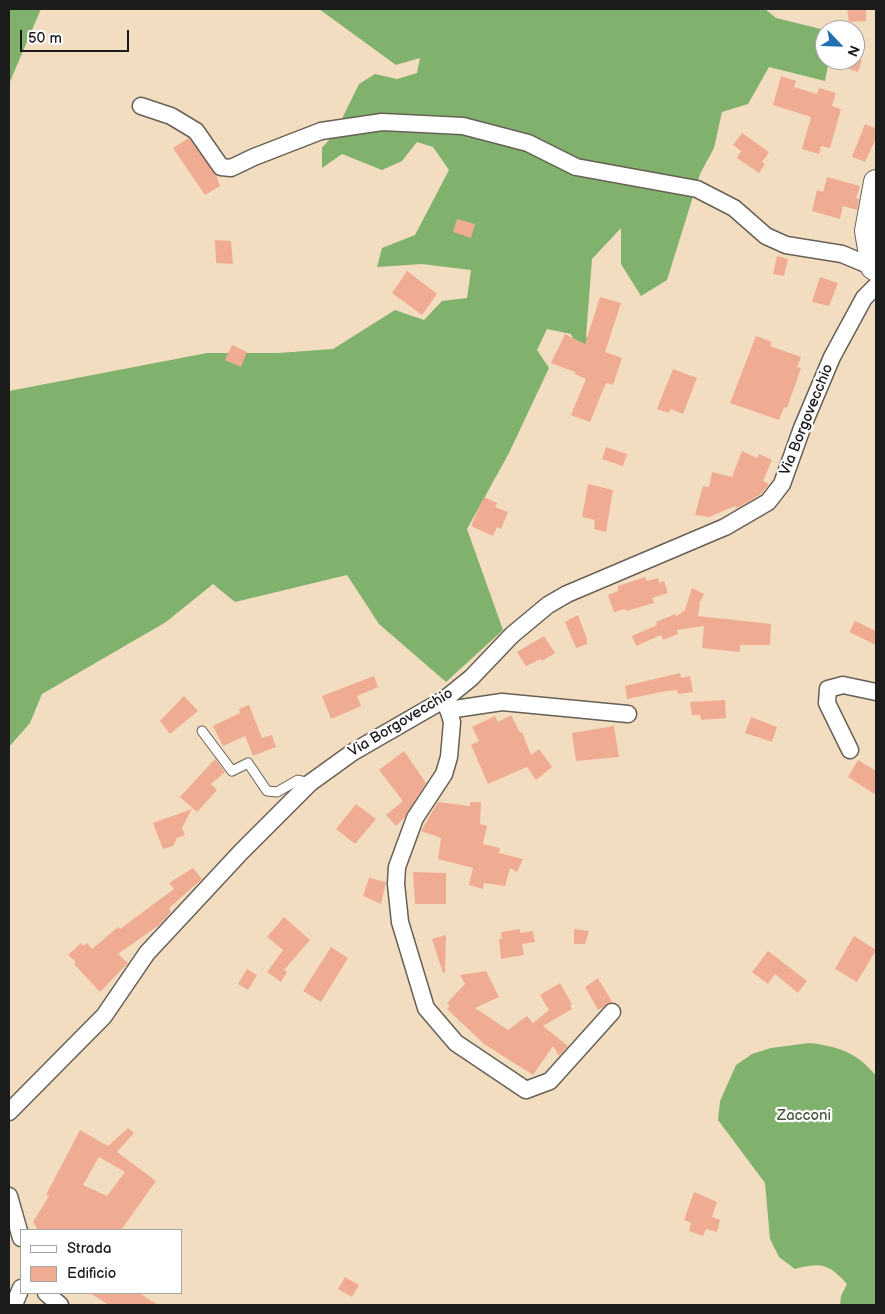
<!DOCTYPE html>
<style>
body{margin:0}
#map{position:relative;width:885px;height:1314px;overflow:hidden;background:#f3ddc0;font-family:"Balsamiq Sans",sans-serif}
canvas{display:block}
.frame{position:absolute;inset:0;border:10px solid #1c1c1c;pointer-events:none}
.legend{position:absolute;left:20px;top:1229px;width:162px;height:65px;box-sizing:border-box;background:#fff;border:1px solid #a4a4a4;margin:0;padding:6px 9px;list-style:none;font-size:15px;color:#1c1c1c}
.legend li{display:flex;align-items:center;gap:10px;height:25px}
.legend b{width:25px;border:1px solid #a4a4a4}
.north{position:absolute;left:815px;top:20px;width:50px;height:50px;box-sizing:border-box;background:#fff;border:1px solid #a4a4a4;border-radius:50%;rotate:114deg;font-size:14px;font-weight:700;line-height:20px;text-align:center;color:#1c1c1c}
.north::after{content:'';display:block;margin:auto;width:18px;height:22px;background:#1f6fb2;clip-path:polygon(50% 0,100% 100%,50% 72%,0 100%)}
.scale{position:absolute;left:20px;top:30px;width:109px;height:22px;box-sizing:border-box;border:2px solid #1c1c1c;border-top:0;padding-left:6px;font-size:15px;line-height:18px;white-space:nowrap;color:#1c1c1c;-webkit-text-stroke:4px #fff;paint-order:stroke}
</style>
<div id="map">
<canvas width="885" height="1314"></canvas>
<div class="frame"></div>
<ul class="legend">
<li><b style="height:6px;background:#fff"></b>Strada</li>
<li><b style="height:14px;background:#efac93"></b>Edificio</li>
</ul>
<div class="north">N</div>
<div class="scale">50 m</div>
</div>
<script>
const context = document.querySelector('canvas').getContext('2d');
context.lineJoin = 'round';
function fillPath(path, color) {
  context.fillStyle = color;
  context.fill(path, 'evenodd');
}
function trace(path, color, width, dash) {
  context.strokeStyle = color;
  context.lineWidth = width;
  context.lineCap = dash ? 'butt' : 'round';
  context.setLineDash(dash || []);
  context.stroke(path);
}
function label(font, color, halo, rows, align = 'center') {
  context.font = font + ' "Balsamiq Sans",sans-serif';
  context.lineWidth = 4.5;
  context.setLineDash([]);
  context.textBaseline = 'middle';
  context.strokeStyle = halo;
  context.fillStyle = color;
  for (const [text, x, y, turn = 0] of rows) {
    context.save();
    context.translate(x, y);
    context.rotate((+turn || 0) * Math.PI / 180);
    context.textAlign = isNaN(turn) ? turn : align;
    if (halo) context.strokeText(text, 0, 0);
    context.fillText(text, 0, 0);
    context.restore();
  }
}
const forest = new Path2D(`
 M 9,9 L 41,9 L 9,84 Z
 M 319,9 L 765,9 L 776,18 L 825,30 L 825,60 L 829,60 L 825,81 L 769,67 L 748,104 L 722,112 L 714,148 L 700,174 L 667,280 L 641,296 L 621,264 L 621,228 L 592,259 L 586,337 L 597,341 L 577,348 L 571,334 L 547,329 L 537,350 L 549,368 L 509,453 L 467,529 L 503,630 L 446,682 L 379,624 L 347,575 L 235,602 L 213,584 L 166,622 L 42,694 L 30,723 L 9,747 L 9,391 L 207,353 L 278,353 L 333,349 L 395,310 L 424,320 L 442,301 L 467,298 L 471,270 L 422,264 L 377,267 L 382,248 L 415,235 L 449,170 L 433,147 L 417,142 L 402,161 L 382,170 L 342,154 L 322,168 L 322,148 L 335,133 L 359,84 L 375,74 L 397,79 L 417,73 L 420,58 L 396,65 Z
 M 809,1043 C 838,1046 858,1053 876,1076 L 876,1305 L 840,1305 L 841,1296 L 847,1284 C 829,1264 821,1262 795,1269 L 779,1257 L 770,1239 L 765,1183 L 718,1120 L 720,1101 L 736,1065 L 752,1054 L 771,1048 Z`);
const building = new Path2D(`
 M 847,9 L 866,9 L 866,21 L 849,22 Z
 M 828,60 L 862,60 L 858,72 L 828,62 Z
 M 781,76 L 796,81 L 794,87 L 817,94 L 819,88 L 836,93 L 832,106 L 841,109 L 830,148 L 821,146 L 819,154 L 802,149 L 811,117 L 773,105 Z
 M 865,124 L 876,129 L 876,138 L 865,162 L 852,157 Z
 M 742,133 L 769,152 L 762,162 L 765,164 L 759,173 L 737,158 L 741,151 L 733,145 Z
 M 189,138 L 216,175 L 220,186 L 205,195 L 173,148 Z
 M 827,177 L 860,186 L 856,198 L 859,199 L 857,210 L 843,206 L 840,219 L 812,211 L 817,190 L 823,192 Z
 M 457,219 L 475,224 L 471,238 L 453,232 Z
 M 215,240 L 231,241 L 233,264 L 216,263 Z
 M 777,256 L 788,259 L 784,276 L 773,274 Z
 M 407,271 L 437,294 L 422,315 L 392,293 Z
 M 820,277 L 838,283 L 829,306 L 812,302 Z
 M 600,297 L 621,303 L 605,352 L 622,358 L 613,385 L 607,383 L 605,385 L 590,422 L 571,415 L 586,379 L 575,374 L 575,372 L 551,363 L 565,334 L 585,344 Z
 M 756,336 L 772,342 L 770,346 L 801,357 L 797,367 L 801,368 L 787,408 L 784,407 L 779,420 L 730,403 Z
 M 232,345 L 247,352 L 241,367 L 225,360 Z
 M 673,369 L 697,378 L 683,414 L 671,409 L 669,413 L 657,409 Z
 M 606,447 L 627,454 L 623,466 L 602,459 Z
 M 742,451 L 757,458 L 759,454 L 772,460 L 763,481 L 769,484 L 761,494 L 739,507 L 736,508 L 735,506 L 709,517 L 695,515 L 703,486 L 709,487 L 712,472 L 732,477 Z
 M 588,484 L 613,490 L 606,532 L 594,529 L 595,520 L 582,517 Z
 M 484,497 L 497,503 L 495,507 L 508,512 L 501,529 L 497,527 L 493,536 L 471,526 Z
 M 645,577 L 647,581 L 658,578 L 659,583 L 664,581 L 668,593 L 652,598 L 654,603 L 626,611 L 625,609 L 614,612 L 608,595 L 618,591 L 618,586 Z
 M 692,588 L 704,594 L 700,602 L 698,616 L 771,624 L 770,645 L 740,645 L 740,652 L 702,648 L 704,626 L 677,630 L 678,634 L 663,640 L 661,635 L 636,646 L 632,636 L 657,625 L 656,622 L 675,614 L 676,616 L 680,614 L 685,610 Z
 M 578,615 L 587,639 L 587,644 L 576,648 L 565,622 Z
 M 855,621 L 876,631 L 876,645 L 849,632 Z
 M 544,636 L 555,653 L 542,661 L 541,659 L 526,666 L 517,652 Z
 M 680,673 L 681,678 L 690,676 L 693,692 L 678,694 L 677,690 L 667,691 L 627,699 L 625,686 Z
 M 374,676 L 378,687 L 357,696 L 361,706 L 331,719 L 322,696 Z
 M 184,696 L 198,711 L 170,734 L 160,721 Z
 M 725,700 L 726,718 L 701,720 L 700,715 L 692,715 L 690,702 Z
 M 249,705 L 262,738 L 272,735 L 276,747 L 253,756 L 245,736 L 223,746 L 213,726 L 240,713 L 239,709 Z
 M 511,715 L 520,733 L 522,732 L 531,755 L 539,749 L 552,767 L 536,780 L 527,767 L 488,784 L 471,745 L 479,741 L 472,727 L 495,716 L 498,722 Z
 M 751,717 L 777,727 L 772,742 L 745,733 Z
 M 614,726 L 619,757 L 576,761 L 572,733 Z
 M 404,751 L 426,783 L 404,818 L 396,826 L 386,815 L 403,801 L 379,770 Z
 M 215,759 L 225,772 L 211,784 L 217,790 L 197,812 L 180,797 Z
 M 858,760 L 876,771 L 876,795 L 848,777 Z
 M 438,802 L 470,806 L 470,802 L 481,802 L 480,824 L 487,826 L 483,844 L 500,848 L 499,853 L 523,859 L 517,872 L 510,868 L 505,886 L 484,883 L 483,889 L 469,885 L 473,868 L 438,859 L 441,838 L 421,831 Z
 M 356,804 L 376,819 L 355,844 L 336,829 Z
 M 192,809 L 182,828 L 185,835 L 177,838 L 173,846 L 163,849 L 153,823 Z
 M 193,868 L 202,879 L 169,908 L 171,912 L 159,925 L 118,954 L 128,963 L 100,992 L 74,964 L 76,962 L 68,955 L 81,943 L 83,946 L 87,943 L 92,949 L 118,927 L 120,929 L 174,889 L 169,883 Z
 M 413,872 L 446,873 L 446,904 L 415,904 Z
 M 369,878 L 386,882 L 381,904 L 363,896 Z
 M 284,917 L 310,940 L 284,970 L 287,972 L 281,982 L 267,972 L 283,950 L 267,937 Z
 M 520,929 L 520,933 L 533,931 L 535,942 L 522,944 L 524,955 L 501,959 L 499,939 L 502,939 L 501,932 Z
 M 574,929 L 589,931 L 585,944 L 574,944 Z
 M 446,935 L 445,972 L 443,973 L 432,939 Z
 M 854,936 L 876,950 L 857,982 L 835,969 Z
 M 331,947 L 348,958 L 321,1002 L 303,991 Z
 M 768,951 L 807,981 L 798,993 L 775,974 L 768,984 L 752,972 Z
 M 247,969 L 257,975 L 248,990 L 238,984 Z
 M 486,971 L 499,997 L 475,1008 L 508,1030 L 527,1016 L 533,1023 L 549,1010 L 540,995 L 560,983 L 572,1004 L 570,1005 L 572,1009 L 543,1026 L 568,1046 L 559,1056 L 553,1046 L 533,1075 L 484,1044 L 447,1009 L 450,1006 L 447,1003 L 465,984 L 460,975 Z
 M 598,978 L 612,1002 L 598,1010 L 585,987 Z
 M 128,1128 L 134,1133 L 117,1152 L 156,1181 L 121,1230 L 38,1230 L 33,1222 L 49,1196 L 46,1195 L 80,1130 L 108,1146 ZM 99,1157 L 125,1172 L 107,1196 L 83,1185 Z
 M 694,1192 L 717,1202 L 712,1217 L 720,1220 L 717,1232 L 706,1229 L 703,1236 L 689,1231 L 691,1223 L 684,1220 Z
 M 345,1277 L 359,1285 L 352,1297 L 338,1289 Z
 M 90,1293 L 139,1293 L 158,1305 L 109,1305 Z`);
const lane = new Path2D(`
 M 202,731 L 232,771 L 248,763 L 267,791 L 277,792 L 298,780 L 310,783`);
const street = new Path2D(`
 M 141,106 L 171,116 L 196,131 L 221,167 L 231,168 L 254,157 L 321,131 L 382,122 L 463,126 L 528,143 L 576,167 L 697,189 L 734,208 L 766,236 L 786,245 L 842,254 L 873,267
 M 445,699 L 452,722 L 449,757 L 444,774 L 415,818 L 397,867 L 396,884 L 400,922 L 426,1008 L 456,1043 L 526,1090 L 550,1081 L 612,1012
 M 448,710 L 502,702 L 628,714
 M 850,750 L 827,703 L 828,689 L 843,685 L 876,692
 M 9,1112 L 104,1016 L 147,953 L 241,852 L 310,783 L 353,752 L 445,699 L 471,678 L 512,635 L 548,605 L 567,594 L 725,527 L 768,502 L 782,484 L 802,428 L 832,357 L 864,298 L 876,286
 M 9,1196 L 21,1238
 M 46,1293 L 60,1305
 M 14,1305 L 21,1288`);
const secondary = new Path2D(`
 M 876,182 L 867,231 L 873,267 L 876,269`);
const streetNames = [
 ["Via Borgovecchio",807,420,-68],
 ["Via Borgovecchio",401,723,-31]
];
const parkNames = [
 ["Zacconi",804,1116]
];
fillPath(forest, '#80b26d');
fillPath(building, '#efac93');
trace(lane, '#676055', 11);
trace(street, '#676055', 19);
trace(secondary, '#676055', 26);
trace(lane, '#fff', 9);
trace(street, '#fff', 16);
trace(secondary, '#fff', 24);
label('15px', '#1c1c1c', '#fff', streetNames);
label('15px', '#4a5b3e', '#fff', parkNames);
</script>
